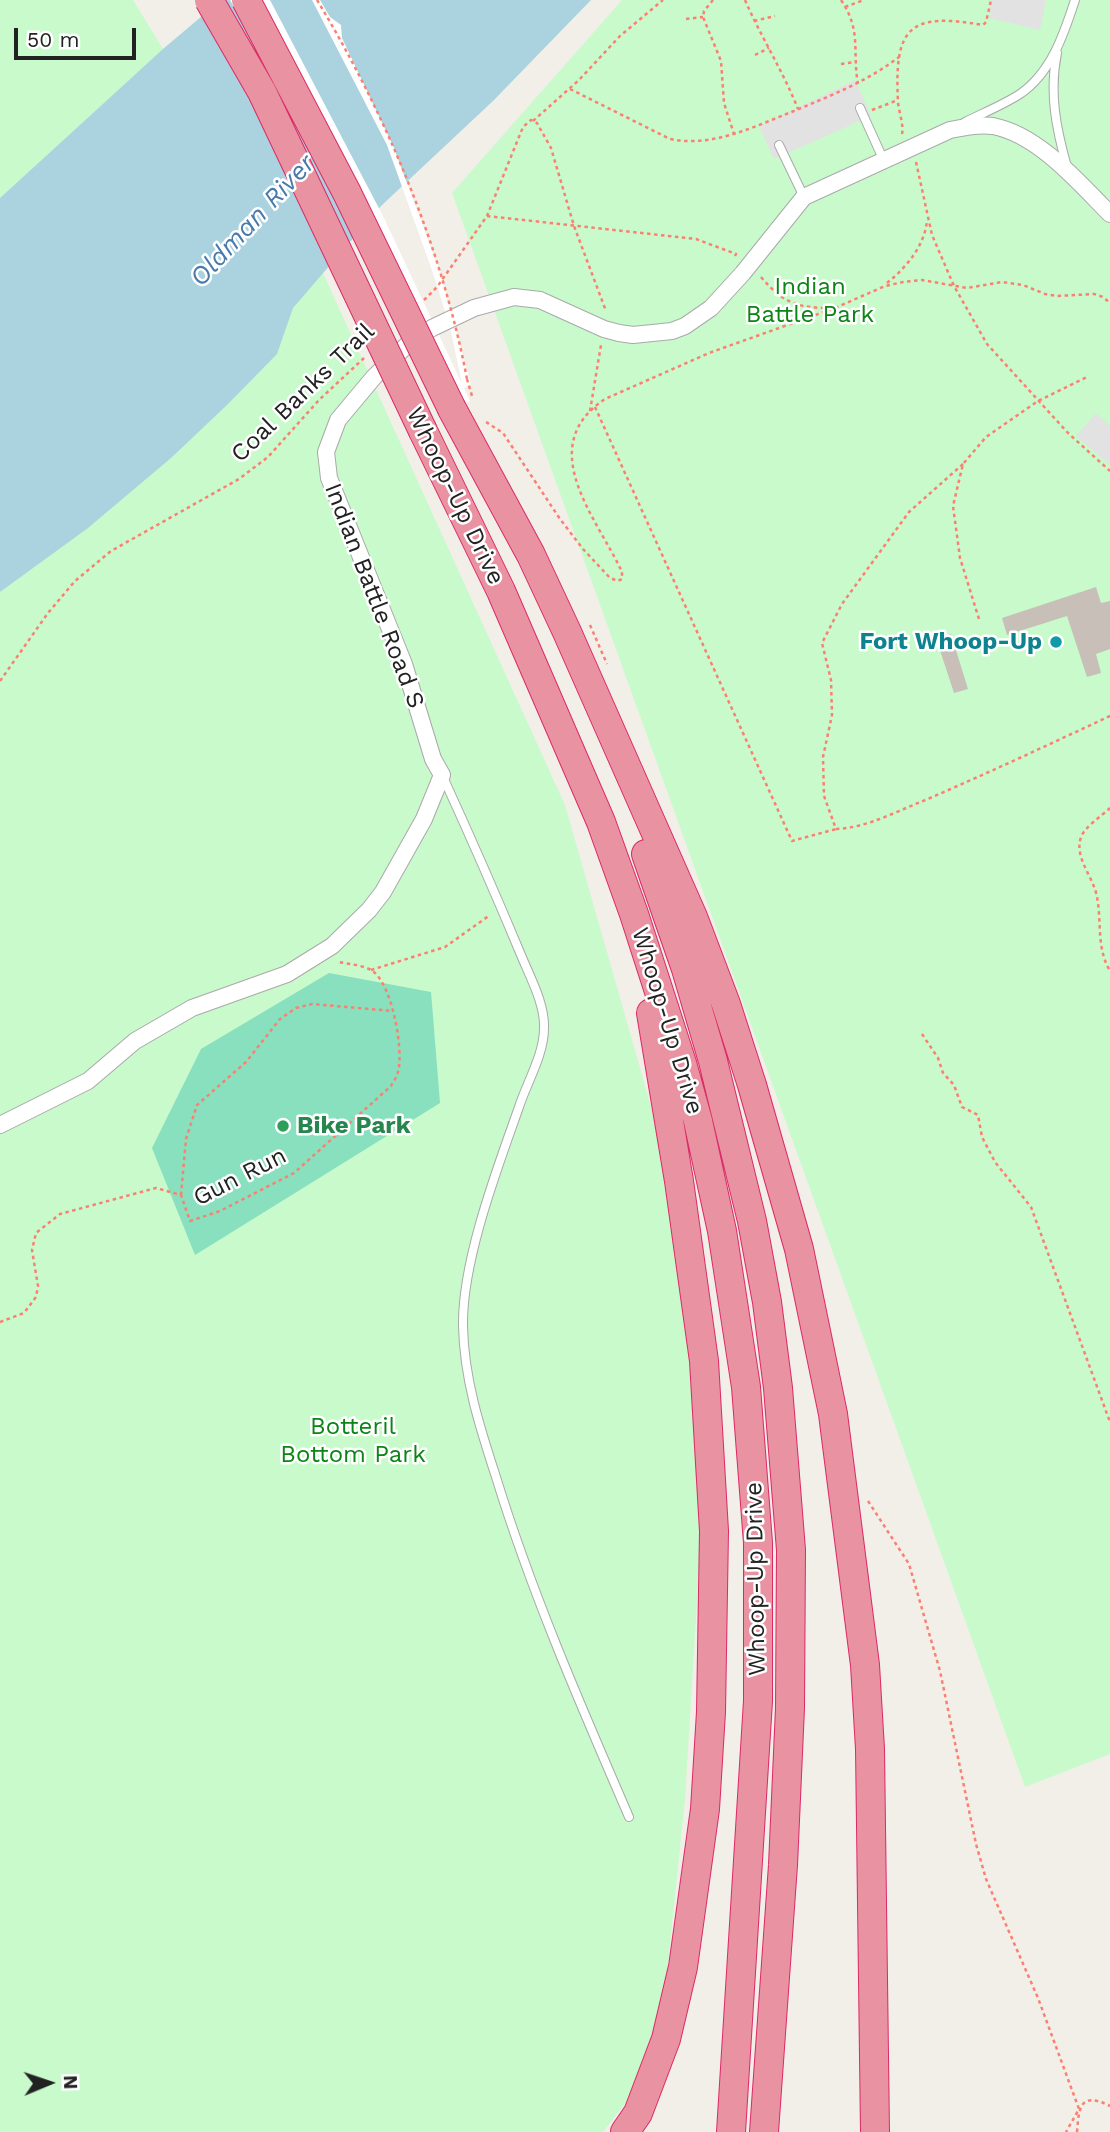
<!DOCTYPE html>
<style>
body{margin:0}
#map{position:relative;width:1110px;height:2132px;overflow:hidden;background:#f2efe9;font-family:"Work Sans",sans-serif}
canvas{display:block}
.north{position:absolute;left:14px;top:2048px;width:70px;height:70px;-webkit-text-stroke:5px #fff;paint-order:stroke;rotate:88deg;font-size:19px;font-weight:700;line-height:28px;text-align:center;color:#222}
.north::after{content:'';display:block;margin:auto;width:24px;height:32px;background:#222;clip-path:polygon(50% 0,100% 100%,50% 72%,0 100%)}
.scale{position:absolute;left:14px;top:28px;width:122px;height:32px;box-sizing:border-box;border:4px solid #222;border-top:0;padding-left:9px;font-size:21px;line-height:24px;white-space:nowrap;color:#222;-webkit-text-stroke:5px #fff;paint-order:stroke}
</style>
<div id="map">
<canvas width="1110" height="2132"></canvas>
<div class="north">N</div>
<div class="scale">50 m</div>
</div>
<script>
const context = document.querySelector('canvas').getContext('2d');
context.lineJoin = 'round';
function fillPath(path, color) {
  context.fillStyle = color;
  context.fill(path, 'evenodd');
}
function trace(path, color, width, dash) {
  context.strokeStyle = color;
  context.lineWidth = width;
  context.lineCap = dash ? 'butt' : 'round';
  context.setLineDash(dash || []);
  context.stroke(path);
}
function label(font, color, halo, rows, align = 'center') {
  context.font = font + ' "Work Sans",sans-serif';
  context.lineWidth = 5;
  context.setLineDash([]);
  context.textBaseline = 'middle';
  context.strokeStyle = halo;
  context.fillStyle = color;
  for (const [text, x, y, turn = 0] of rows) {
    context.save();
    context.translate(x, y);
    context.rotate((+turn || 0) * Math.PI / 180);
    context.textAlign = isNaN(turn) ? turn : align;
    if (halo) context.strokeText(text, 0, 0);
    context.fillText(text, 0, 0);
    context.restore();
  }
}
const park = new Path2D(`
 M 0,0 L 133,0 L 163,49 L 0,198 Z
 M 622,0 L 1110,0 L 1110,1754 L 1025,1787 L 452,193 Z
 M 323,273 L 565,805 L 652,1110 L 708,1419 L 685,1799 L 658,2061 L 603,2132 L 0,2132 L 0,591 L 105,514 Z`);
const pitch = new Path2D(`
 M 329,973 L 431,992 L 440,1103 L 195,1255 L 152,1148 L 201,1049 Z`);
const parking = new Path2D(`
 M 991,0 L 1046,0 L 1040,30 L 989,18 Z
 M 855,80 L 871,116 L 774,159 L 759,126 Z
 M 1096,413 L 1110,426 L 1110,465 L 1076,436 Z`);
const water = new Path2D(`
 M 221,0 L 591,0 L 494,100 L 381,206 L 293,308 L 277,354 L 228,404 L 171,458 L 88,528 L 0,592 L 0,198 L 163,49 Z`);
const pier = new Path2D(`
 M 230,0 L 270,0 L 383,216 L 462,384 L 450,327 L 432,270 L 387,145 L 312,0 L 320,0 L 330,17 L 341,25 L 342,38 L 394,148 L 439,269 L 471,385 L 464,388 L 470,401 L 439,415 L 381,288 L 299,125 Z`);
const building = new Path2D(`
 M 1096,587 L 1101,603 L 1110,601 L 1110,649 L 1096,654 L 1101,673 L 1087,677 L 1067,616 L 1007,635 L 1002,618 Z
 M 951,634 L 968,689 L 954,693 L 936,638 Z`);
const path = new Path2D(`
 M 713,0 L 704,11 L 703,17 L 721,61 L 724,103 L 734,134
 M 745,0 C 761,37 783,71 798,109
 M 841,0 C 862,31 852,51 858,84
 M 845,7 L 864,0
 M 686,19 L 703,17
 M 754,21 L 775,16
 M 755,55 L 769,48
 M 841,64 L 856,62
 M 570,89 L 670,139 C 713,148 755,126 794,111 C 832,95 866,82 899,57
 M 872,110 L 898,100
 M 533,121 L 579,80 L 620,36 L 663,0
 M 902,134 C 904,125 899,113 898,102 C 894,27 909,12 983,25 L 986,22 L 991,0
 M 916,162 L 932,235 L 954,286 L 987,344 L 1068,433 L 1110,471
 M 487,216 L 696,239 L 736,254 L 735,256
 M 761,277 C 783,303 797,308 831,308
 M 887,283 C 907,267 925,245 927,220
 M 424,300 L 437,287 L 487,216 L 523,127 L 531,120 L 537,123 L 551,148 L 574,226 L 606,311
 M 467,379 L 472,396
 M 595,407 L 792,841 L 836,829
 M 590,411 L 601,345
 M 486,422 L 503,433 L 560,519 L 583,549 L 610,578 L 618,581 L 622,579 L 622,572 C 597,518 533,447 605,399 L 709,353 L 835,308 L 885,286 L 903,282 L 922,280 L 967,288 L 1002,282 L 1023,285 L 1045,294 L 1057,296 L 1094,294 L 1103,297 L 1110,303
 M 963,464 L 909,512 L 842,604 L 822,643 L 831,680 L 832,715 L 823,757 L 824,796 L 836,829 C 866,828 895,812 923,801 C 986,774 1048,745 1110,716
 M 979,619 L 960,558 L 953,506 L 963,464 L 986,437 L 1038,401 L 1087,377
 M 590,625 L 607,664
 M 0,681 L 48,613 L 75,581 L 111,551 L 239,479 L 268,457 L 319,400 L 364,358
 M 1110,808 C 1102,816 1087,825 1082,835 C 1072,856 1094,877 1097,897 C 1102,923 1096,947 1110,971
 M 371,970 L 445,947 L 490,915
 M 922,1034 L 938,1058 L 943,1073 L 954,1085 L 962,1107 L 978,1115 L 982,1137 L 995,1162 L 1031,1207 L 1110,1422
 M 181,1195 L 186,1139 L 197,1105 L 246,1062 L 280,1019 L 296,1008 L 312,1004 L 393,1011
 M 0,1322 L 24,1313 L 36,1297 L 38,1286 L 32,1250 L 36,1233 L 60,1214 L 156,1188 L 181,1195 L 190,1221 L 220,1211 L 294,1173 L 391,1086 C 393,1082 397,1077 398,1072 C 404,1050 392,982 371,970 C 362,965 348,964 339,962
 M 868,1501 L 909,1564 L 940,1671 L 976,1844 L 986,1879 L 1038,1998 L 1079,2109 L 1066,2132
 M 1077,2132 C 1079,2107 1080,2091 1110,2106`);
const lane = new Path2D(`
 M 1057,53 C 1049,93 1056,128 1067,167
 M 860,108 L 884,161
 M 965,122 C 983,113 1003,105 1020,94 C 1051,73 1064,34 1075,0
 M 779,145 L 804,197
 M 443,777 C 470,836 496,895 521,955 C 530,977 545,1004 544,1028 C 544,1055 527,1082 519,1107 C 497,1169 462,1261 463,1326 C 464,1379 480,1428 496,1477 C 532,1594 581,1706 629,1817`);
const street = new Path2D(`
 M 0,1125 L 88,1081 L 135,1041 L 192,1008 L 287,974 L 332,946 L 369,910 L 383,892 L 424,819 L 442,775 L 433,759 L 404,664 L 329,478 L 326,452 L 338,420 L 374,377 L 408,344 L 432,328 L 474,308 L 514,297 L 540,300 L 604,329 L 619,333 L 633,335 L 672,331 L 685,326 L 711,308 L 743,273 L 804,197 L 950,130 C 964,127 979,124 993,126 C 1039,135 1079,183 1110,214`);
const highway = new Path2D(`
 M 452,409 L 531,555 L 567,632 L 693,917 L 726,1004 L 752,1085 L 799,1249 L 833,1414 L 865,1665 L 870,1749 L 875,2132
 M 423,431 L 501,591 L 601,822 L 634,914 L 682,1063 L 698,1121 L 722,1231 L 746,1387 L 758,1543 L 758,1701 L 731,2132
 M 646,854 L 686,969 L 713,1061 L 752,1221 L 767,1302 L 778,1388 L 791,1550 L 790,1708 L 783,1865 L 764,2132
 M 625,2132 L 638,2113 L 666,2039 L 683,1967 L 705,1809 L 711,1712 L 714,1531 L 704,1361 L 679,1181 L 651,1013`);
const pathBridge = new Path2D(`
 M 317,0 C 386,114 442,248 467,379`);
const highwayBridge = new Path2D(`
 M 209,0 L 262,92 L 423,431
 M 246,0 L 347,193 L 452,409`);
const markers = [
 [1056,642,7,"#0f9aa8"],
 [283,1126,7,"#2e9e5b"]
];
const parkNames = [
 ["Indian",810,287],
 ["Battle Park",810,315],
 ["Botteril",353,1427],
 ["Bottom Park",353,1455]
];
const streetNames = [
 ["Coal Banks Trail",303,393,-44],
 ["Whoop-Up Drive",455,496,64],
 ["Indian Battle Road S",374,596,69],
 ["Whoop-Up Drive",667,1021,73],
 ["Gun Run",240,1177,-27],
 ["Whoop-Up Drive",756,1579,-91]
];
const cultureNames = [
 ["Fort Whoop-Up",1042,642]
];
const leisureNames = [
 ["Bike Park",297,1126]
];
const waterNames = [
 ["Oldman River",253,221,-47]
];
fillPath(park, '#c8facc');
fillPath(pitch, '#88e0be');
fillPath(parking, '#e2e2e2');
fillPath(water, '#aad3df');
fillPath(pier, '#fff');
fillPath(building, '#c7bfb8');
trace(lane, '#a9a9a9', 10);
trace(street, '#a9a9a9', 18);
trace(highway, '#dc2a67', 30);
trace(path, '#fa8072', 2.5, [3.5, 3.5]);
trace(lane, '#fff', 8);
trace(street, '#fff', 16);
trace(highway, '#e892a2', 28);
trace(highwayBridge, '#dc2a67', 30, []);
trace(pathBridge, '#fa8072', 2.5, [3.5, 3.5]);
trace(highwayBridge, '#e892a2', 28);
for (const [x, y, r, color] of markers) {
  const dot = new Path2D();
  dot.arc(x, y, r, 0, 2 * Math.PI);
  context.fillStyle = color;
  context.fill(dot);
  trace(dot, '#fff', 2.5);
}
label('24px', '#0c8416', '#fff', parkNames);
label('24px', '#222', '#fff', streetNames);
label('bold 24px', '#0d838f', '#fff', cultureNames, 'right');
label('bold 24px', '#27864d', '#fff', leisureNames, 'left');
label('italic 26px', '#4a7aab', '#fff', waterNames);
</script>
